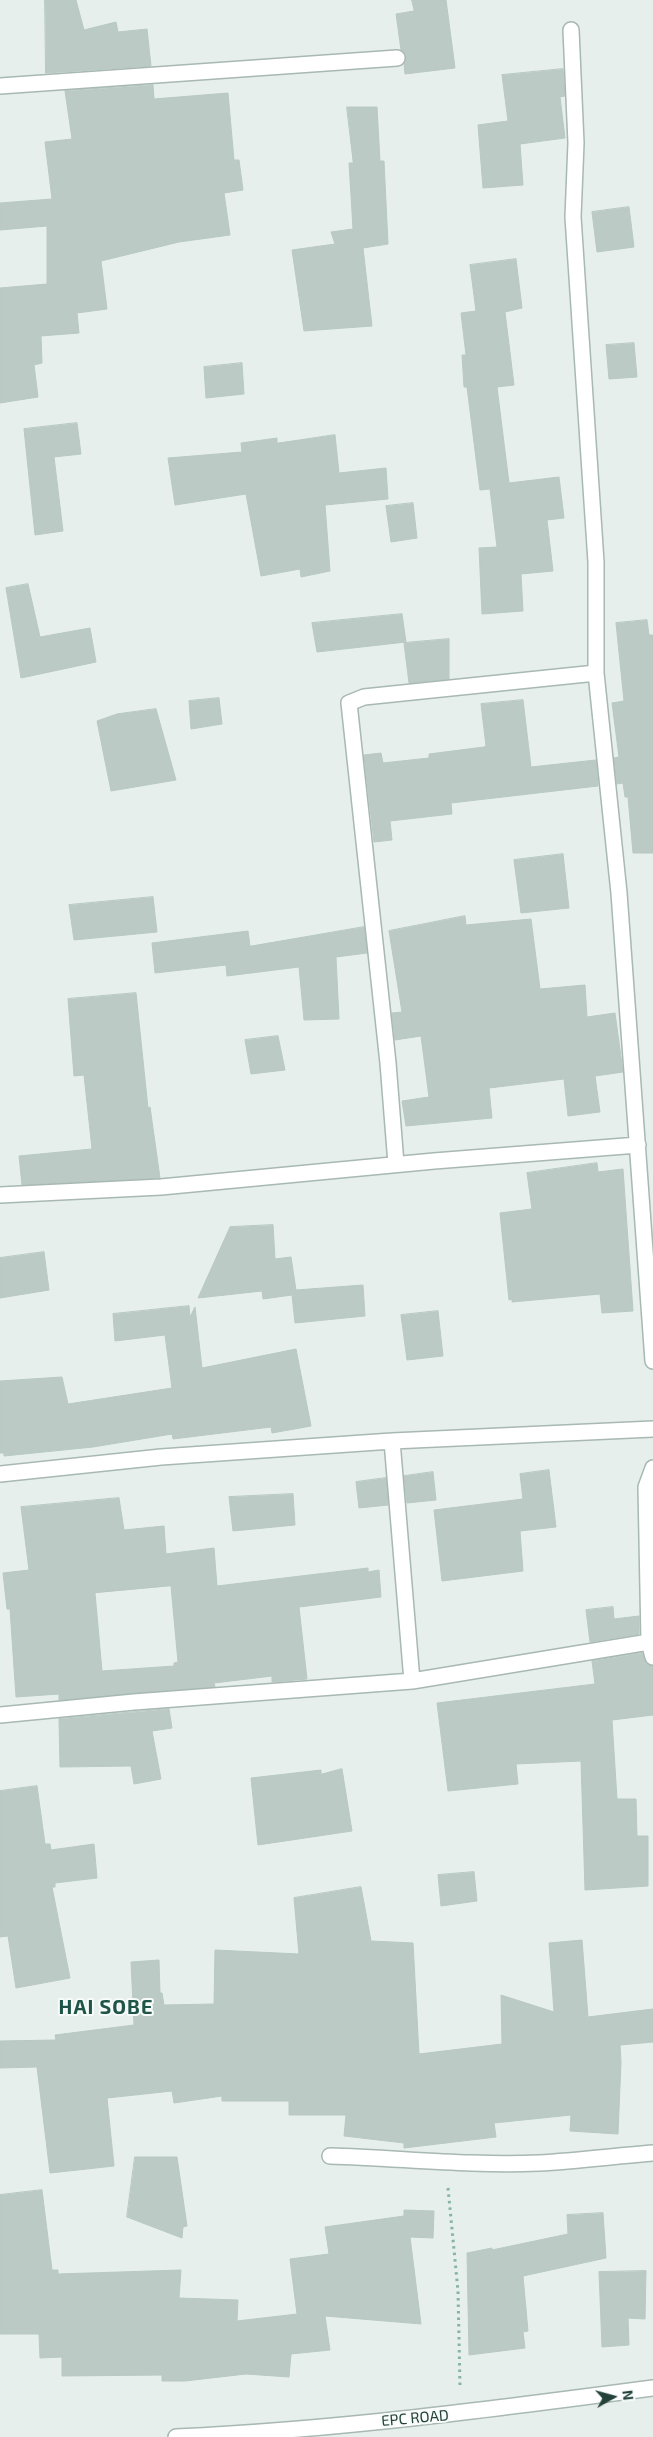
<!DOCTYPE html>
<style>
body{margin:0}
#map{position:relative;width:653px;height:2437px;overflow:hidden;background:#e6efeb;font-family:"Exo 2",sans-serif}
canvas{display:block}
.north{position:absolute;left:588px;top:2372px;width:50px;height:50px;-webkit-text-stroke:4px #f7fbf9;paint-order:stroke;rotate:83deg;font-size:14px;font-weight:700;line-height:20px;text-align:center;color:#24423a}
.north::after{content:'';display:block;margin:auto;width:18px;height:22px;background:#24423a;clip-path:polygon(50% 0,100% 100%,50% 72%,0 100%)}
</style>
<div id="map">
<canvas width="653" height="2437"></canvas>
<div class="north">N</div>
</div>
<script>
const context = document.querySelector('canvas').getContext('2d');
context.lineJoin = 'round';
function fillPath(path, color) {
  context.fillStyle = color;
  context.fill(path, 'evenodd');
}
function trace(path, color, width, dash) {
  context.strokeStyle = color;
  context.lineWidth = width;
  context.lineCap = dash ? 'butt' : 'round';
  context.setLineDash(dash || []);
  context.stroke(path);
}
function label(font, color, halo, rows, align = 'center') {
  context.font = font + ' "Exo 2",sans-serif';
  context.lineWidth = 4;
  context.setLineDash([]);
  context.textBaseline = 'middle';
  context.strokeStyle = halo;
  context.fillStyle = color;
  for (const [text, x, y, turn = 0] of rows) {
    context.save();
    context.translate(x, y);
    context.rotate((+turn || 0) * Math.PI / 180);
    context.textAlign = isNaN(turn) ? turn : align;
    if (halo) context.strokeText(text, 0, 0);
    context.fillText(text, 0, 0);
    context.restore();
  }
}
const building = new Path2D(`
 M 45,0 L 76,0 L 84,30 L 116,22 L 118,32 L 147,29 L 151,66 L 46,73 Z
 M 412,0 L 446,0 L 455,68 L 405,74 L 404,64 L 406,57 L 401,50 L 396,14 L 414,11 Z
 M 563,69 L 565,96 L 560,97 L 565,138 L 520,144 L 523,185 L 483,188 L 478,125 L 508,121 L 502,75 Z
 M 153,85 L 154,99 L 228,93 L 234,160 L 239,160 L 243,190 L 224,193 L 230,235 L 179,242 L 101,261 L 107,309 L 77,313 L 79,333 L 41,336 L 42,363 L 34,365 L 38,397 L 0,403 L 0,288 L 47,284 L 47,226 L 0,230 L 0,203 L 52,199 L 45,142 L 72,139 L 65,91 Z
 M 347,107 L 377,107 L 380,161 L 384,161 L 388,244 L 363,248 L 372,326 L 304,331 L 292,250 L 335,244 L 331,232 L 353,229 L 349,163 L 353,163 Z
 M 629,207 L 634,247 L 597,252 L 592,212 Z
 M 516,259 L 522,308 L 505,312 L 514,385 L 497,387 L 509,483 L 559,477 L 564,518 L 547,520 L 553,571 L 521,574 L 523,611 L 482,614 L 479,548 L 497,547 L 490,489 L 480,490 L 467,387 L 464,387 L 462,355 L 466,355 L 461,313 L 476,311 L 470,265 Z
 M 634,343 L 637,377 L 609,379 L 606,345 Z
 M 242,363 L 244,394 L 206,398 L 204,367 Z
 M 77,423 L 81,454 L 54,457 L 63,531 L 35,535 L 24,429 Z
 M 335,435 L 339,473 L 386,468 L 388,499 L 325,505 L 330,571 L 301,577 L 300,569 L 261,576 L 246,494 L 175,505 L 168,458 L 242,452 L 241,443 L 277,438 L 277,443 Z
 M 413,503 L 417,538 L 391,542 L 386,506 Z
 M 28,584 L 40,637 L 90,628 L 96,662 L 21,678 L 6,588 Z
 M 402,614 L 406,642 L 317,652 L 312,623 Z
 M 647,620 L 649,635 L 653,635 L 653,853 L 633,853 L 628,797 L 625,797 L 623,783 L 617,784 L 614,758 L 619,757 L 612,703 L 624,701 L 616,623 Z
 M 449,639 L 449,679 L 409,683 L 404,643 Z
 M 219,698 L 222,724 L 191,729 L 189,701 Z
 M 523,700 L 531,767 L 596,760 L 598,786 L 451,803 L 452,814 L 390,821 L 392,840 L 374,842 L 364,755 L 381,753 L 383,763 L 429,758 L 429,754 L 484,747 L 486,746 L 481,704 Z
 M 156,709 L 176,780 L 111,791 L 97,721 L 117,714 Z
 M 563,854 L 569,908 L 521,913 L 514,860 Z
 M 153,897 L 157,932 L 74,940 L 69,905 Z
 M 465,916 L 466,925 L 531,919 L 540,989 L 585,985 L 587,1017 L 615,1013 L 623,1072 L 595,1076 L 600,1112 L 568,1116 L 564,1079 L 489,1088 L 492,1118 L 406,1126 L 402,1101 L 429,1097 L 421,1036 L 395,1040 L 392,1013 L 402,1012 L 389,931 Z
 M 364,927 L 367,953 L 336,957 L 339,1019 L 304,1020 L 299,967 L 227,976 L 226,965 L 155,973 L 152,943 L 248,931 L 250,946 Z
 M 136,993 L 148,1108 L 150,1107 L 160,1178 L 22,1185 L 19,1156 L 92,1149 L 84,1075 L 74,1076 L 68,999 Z
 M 278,1036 L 285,1070 L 251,1074 L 245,1040 Z
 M 597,1163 L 598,1172 L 623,1169 L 633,1311 L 602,1313 L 600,1294 L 512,1302 L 512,1299 L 509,1300 L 500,1213 L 532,1209 L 527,1173 Z
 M 273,1225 L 275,1259 L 291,1257 L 296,1290 L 363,1285 L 365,1316 L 295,1323 L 292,1295 L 263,1299 L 262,1291 L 198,1298 L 230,1227 Z
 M 44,1252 L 49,1290 L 0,1298 L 0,1258 Z
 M 189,1306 L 190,1317 L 195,1307 L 202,1368 L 296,1349 L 311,1426 L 272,1433 L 271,1427 L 173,1439 L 172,1434 L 93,1447 L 4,1456 L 4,1453 L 0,1453 L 0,1381 L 62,1377 L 68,1404 L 172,1388 L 165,1335 L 115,1341 L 113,1314 Z
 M 438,1311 L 443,1356 L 407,1360 L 401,1315 Z
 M 549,1470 L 556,1527 L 520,1531 L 523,1571 L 442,1581 L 434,1510 L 523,1499 L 520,1474 Z
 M 433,1472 L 436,1500 L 407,1503 L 404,1476 Z
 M 386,1478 L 388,1505 L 359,1508 L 356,1482 Z
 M 293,1494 L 295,1525 L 233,1531 L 229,1497 Z
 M 119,1498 L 124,1530 L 164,1526 L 166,1554 L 214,1548 L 217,1586 L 368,1568 L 368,1572 L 379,1570 L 381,1597 L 299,1607 L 307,1679 L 272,1682 L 272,1676 L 214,1683 L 215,1687 L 59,1700 L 59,1694 L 16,1697 L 10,1609 L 7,1609 L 3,1573 L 29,1570 L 21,1507 ZM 171,1586 L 178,1662 L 174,1663 L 174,1666 L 102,1671 L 95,1593 Z
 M 613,1607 L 614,1619 L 639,1616 L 639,1634 L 590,1642 L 586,1610 Z
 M 642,1653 L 646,1663 L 653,1666 L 653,1715 L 612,1720 L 617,1799 L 636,1799 L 637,1836 L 648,1836 L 648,1886 L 585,1890 L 581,1761 L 516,1764 L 518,1784 L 448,1791 L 437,1703 L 595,1684 L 592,1661 Z
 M 169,1709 L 172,1728 L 152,1731 L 161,1779 L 134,1784 L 131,1766 L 60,1767 L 59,1719 Z
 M 342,1769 L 352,1831 L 258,1845 L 251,1778 L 321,1770 L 321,1774 Z
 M 37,1786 L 45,1844 L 50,1844 L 51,1850 L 94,1844 L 97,1878 L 55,1883 L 55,1887 L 52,1887 L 70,1978 L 16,1988 L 8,1936 L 0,1937 L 0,1791 Z
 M 474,1872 L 477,1901 L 441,1906 L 438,1875 Z
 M 361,1887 L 371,1941 L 413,1943 L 419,2054 L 502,2044 L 501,1995 L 554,2012 L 549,1943 L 582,1940 L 588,2017 L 653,2009 L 653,2042 L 620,2045 L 621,2062 L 618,2134 L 570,2131 L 571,2115 L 494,2123 L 496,2137 L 404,2148 L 404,2143 L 344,2136 L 346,2115 L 289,2115 L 289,2101 L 222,2101 L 222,2096 L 174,2103 L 172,2091 L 107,2098 L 114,2166 L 50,2173 L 37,2067 L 0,2068 L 0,2041 L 56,2040 L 55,2035 L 134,2025 L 131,1962 L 159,1960 L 160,1993 L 162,1993 L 164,2005 L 214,2004 L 215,1950 L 299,1954 L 294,1898 Z
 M 135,2157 L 177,2157 L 187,2226 L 183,2227 L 182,2238 L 127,2217 Z
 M 42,2190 L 52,2270 L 58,2270 L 58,2274 L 181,2270 L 179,2298 L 238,2300 L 237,2321 L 297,2314 L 290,2259 L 329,2254 L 325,2227 L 404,2216 L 404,2210 L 434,2211 L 433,2238 L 410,2237 L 421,2324 L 325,2316 L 330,2350 L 291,2354 L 289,2377 L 246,2374 L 185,2381 L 162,2381 L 162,2375 L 62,2376 L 62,2357 L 40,2358 L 39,2334 L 0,2334 L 0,2195 Z
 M 603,2213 L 606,2258 L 523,2276 L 528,2331 L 523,2332 L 525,2348 L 469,2355 L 467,2253 L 492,2248 L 492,2250 L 568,2234 L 567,2215 Z
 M 646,2271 L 645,2319 L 628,2318 L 629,2345 L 602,2347 L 599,2272 Z`);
const path = new Path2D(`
 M 448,2188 L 458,2291 L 460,2387`);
const minor = new Path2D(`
 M 571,30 L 576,143 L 573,217 L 596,562 L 596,673 L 619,893 L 653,1361
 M 0,86 L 397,58
 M 396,1164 L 388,1063 L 349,703 L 364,697 L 596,673
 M 0,1195 L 161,1187 L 434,1161 L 638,1145
 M 392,1441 L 412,1681
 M 653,1468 L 646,1487 L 649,1642 L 653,1657
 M 0,1474 L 161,1457 L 392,1441 L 653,1429
 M 0,1715 L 134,1702 L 412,1681 L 649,1642
 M 330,2156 C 400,2158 469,2166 539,2163 C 577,2161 615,2156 653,2153
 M 176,2437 C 335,2430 494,2409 653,2388`);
const streetNames = [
 ["EPC ROAD",415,2418,-5]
];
const districtNames = [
 ["HAI SOBE",106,2007]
];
fillPath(building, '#bbcac4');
trace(building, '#b8c9c2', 1);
trace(minor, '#a8b8b2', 18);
trace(path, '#86b3a5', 3, [2.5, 4]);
trace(minor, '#fff', 15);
label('15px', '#24423a', '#f7fbf9', streetNames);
context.letterSpacing = '1px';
label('bold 20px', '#1f5548', '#f7fbf9', districtNames);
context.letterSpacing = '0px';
</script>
